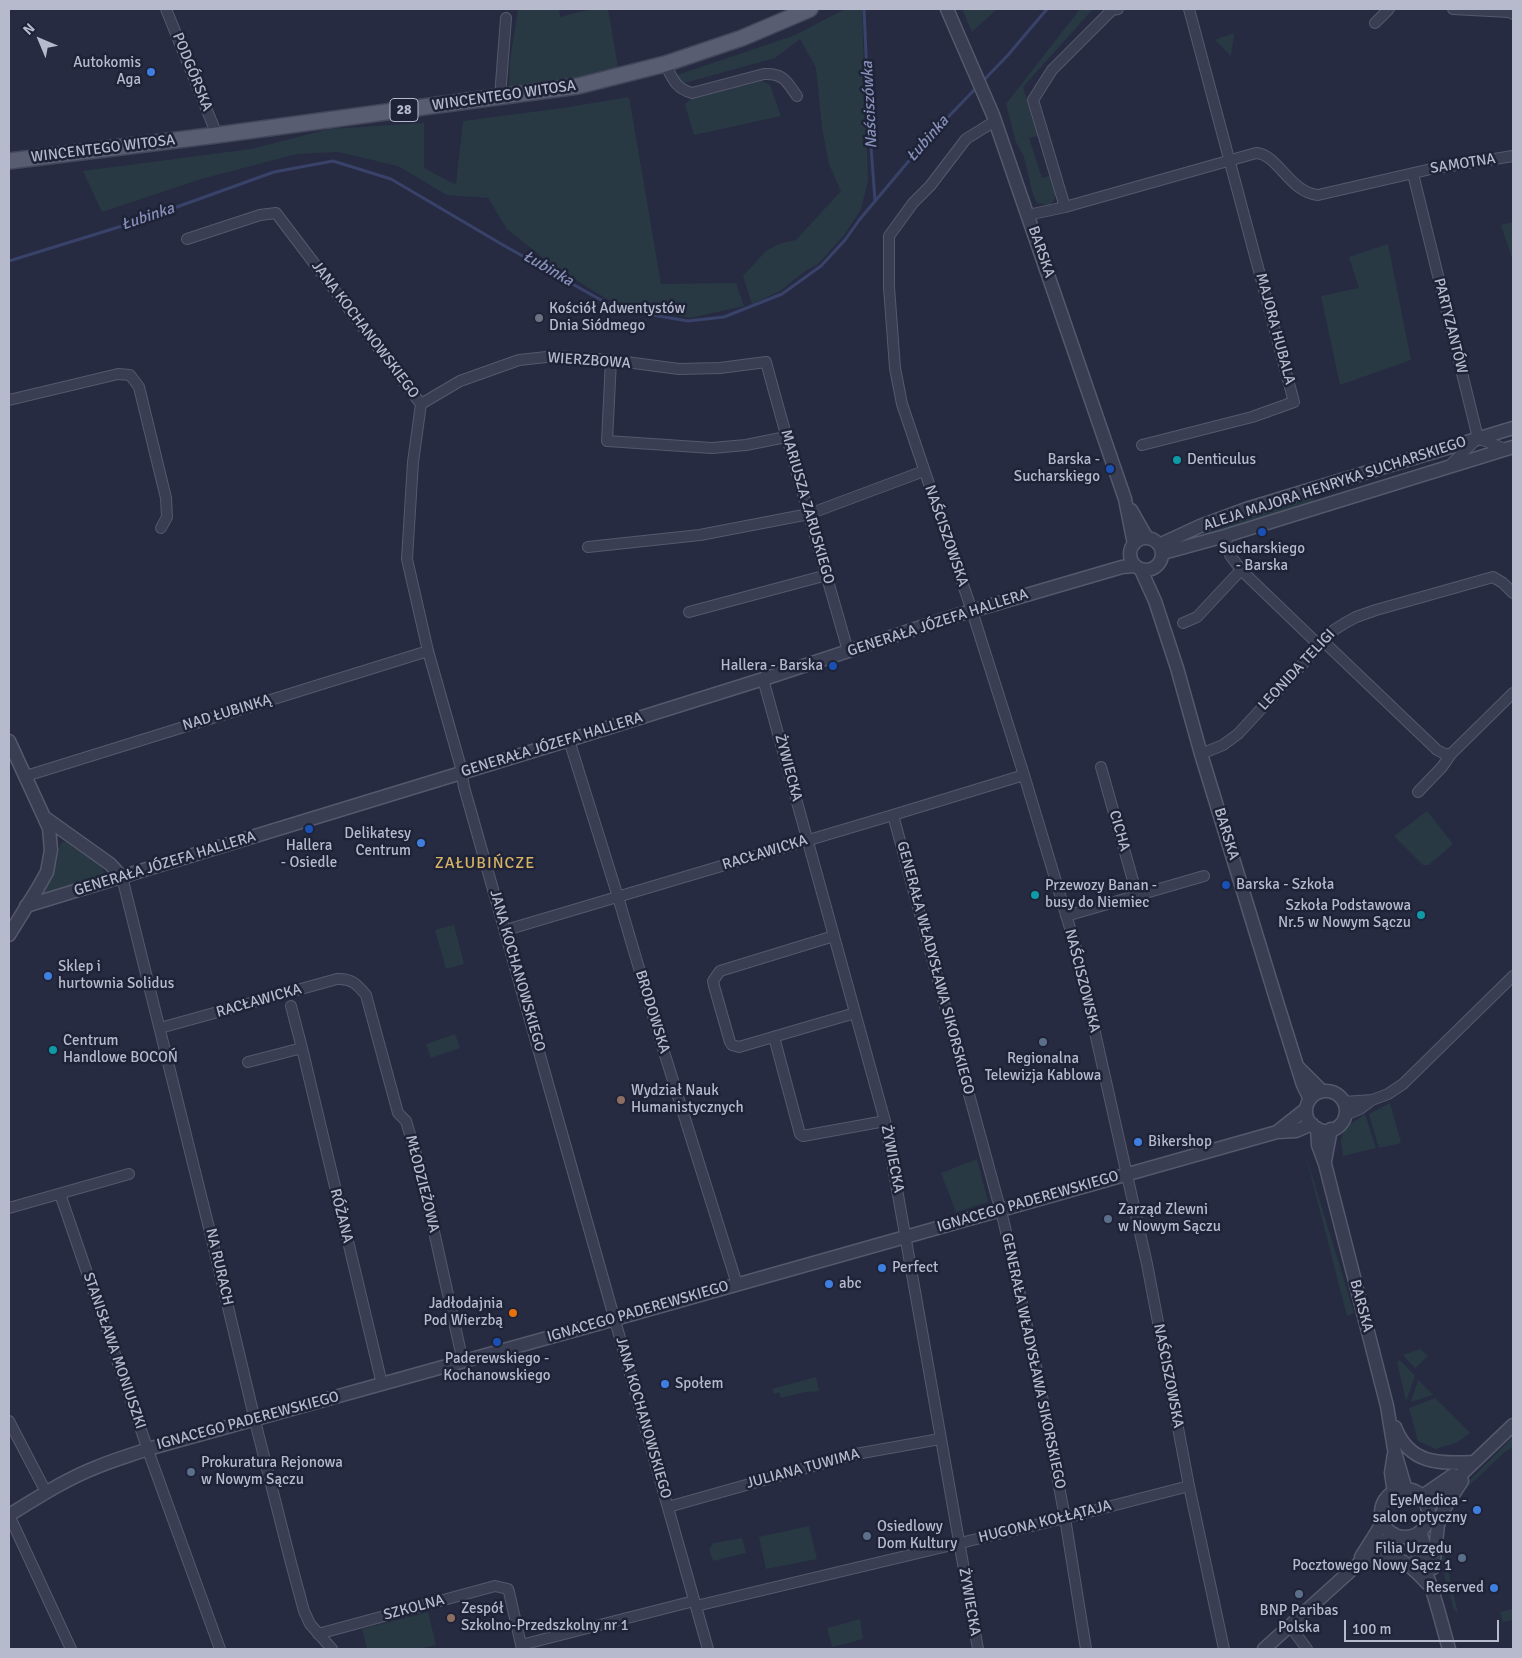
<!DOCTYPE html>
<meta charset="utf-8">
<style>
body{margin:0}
#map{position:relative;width:1522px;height:1658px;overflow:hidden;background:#262b42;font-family:Signika,sans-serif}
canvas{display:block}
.frame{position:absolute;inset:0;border:10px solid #b7bacc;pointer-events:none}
.north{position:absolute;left:15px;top:15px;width:50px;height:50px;-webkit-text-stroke:4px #1f2337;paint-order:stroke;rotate:315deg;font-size:14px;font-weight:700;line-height:20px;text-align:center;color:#b7bacc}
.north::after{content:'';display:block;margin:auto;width:18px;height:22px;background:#b7bacc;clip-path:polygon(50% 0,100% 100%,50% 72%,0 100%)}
.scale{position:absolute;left:1344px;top:1620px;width:155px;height:22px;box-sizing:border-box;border:2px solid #b7bacc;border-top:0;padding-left:6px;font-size:15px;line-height:18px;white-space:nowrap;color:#b7bacc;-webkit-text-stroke:4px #1f2337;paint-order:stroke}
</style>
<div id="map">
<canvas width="1522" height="1658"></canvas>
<div class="frame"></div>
<div class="north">N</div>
<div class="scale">100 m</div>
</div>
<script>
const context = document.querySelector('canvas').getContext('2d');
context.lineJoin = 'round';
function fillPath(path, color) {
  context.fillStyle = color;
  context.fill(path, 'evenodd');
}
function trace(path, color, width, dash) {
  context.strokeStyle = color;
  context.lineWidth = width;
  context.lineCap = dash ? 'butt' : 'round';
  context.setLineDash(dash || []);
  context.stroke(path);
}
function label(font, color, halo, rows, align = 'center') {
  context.font = font + ' Signika,sans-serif';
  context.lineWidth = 5;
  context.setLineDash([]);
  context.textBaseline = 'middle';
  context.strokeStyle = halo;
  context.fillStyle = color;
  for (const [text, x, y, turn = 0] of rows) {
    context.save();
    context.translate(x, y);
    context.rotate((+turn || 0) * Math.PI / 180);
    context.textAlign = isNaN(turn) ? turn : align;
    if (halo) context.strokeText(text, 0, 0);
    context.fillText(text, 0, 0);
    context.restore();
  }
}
const green = new Path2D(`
 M 518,9 L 559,9 L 560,17 L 592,9 L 608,9 L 618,68 L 572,80 L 509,87 L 510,60 Z
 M 845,9 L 862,9 L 868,181 L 861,209 L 845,234 L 818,264 L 804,272 L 780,291 L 752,304 L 743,276 L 766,251 L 781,243 L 796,240 L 841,191 L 829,164 L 822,128 L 816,68 L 800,39 L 775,58 L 688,82 L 679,82 L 677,75 L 793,36 Z
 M 962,9 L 997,9 L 972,32 Z
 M 1080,9 L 1093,9 L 1023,87 L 1038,136 L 1029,138 L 1042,178 L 1050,176 C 1053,186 1060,197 1050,205 L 1037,203 L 1033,195 L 1024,157 L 1016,142 L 1006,104 Z
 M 1234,33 L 1231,56 L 1215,40 Z
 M 762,81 L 770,85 L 781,116 L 694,135 L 685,104 L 691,99 Z
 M 629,97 L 661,284 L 736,283 L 744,306 L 690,318 L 628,307 L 605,298 L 552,265 L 507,229 L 488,198 L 447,195 L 398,166 L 338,152 L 297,154 L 201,179 L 102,212 L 83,171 L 251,149 L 329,129 L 424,123 L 424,168 L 456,185 L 463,121 L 563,108 Z
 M 1513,222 L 1513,261 L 1501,225 Z
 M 1388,244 L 1411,360 L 1340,385 L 1321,296 L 1359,288 L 1349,257 Z
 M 1313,494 L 1315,502 L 1183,543 L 1181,538 L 1208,527 Z
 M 1427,811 L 1453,844 L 1429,865 L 1423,865 L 1394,836 Z
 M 62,842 L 66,842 L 102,867 L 104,873 L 101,878 L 46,893 L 44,889 C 49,881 54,875 56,866 C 59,858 57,849 62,842 Z
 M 454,925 L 464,964 L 446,969 L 435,930 Z
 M 455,1034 L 460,1048 L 431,1058 L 426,1044 Z
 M 1390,1103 L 1401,1143 L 1379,1148 L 1369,1114 Z
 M 1365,1114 L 1376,1148 L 1343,1156 L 1341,1140 L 1344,1129 Z
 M 1304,1149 L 1354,1313 L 1347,1316 Z
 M 977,1159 L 988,1202 L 956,1212 L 941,1173 Z
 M 1420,1349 L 1428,1356 L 1415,1368 L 1403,1355 Z
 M 1400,1360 L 1415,1376 L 1406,1401 L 1397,1362 Z
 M 816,1377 L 819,1391 L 805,1392 L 781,1398 L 779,1392 L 774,1394 L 772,1389 Z
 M 1418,1380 L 1433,1395 L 1411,1402 Z
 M 1435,1398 L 1470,1433 L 1458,1442 L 1436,1449 L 1418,1441 L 1409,1408 Z
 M 1513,1437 L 1513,1447 L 1506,1451 L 1459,1495 L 1459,1491 Z
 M 809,1526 L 817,1559 L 766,1569 L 759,1537 Z
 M 742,1538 L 746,1553 L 713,1561 L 709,1549 L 714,1543 Z
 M 1442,1545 L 1458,1613 L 1454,1610 C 1449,1589 1439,1566 1442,1545 Z
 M 1513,1609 L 1513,1620 L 1503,1622 L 1500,1612 Z
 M 428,1612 L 436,1645 L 418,1649 L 367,1649 L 362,1629 Z
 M 860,1619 L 863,1639 L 832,1647 L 827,1628 Z`);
const stream = new Path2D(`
 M 864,9 L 869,120 L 875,200
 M 983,81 L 1008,55 L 1047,9
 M 9,261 L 135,222 L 274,172 L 333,161 L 391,179 L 503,245 L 617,309 L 688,321 L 724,317 L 782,294 L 821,266 L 845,240 L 860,219 L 929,137 L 977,87`);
const minor = new Path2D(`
 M 166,9 L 217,135
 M 1453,9 L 1509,12 L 1513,14
 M 1375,23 L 1389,9
 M 665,64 C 673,79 675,88 692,93 L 764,74 C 784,73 787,82 797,96
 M 500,97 L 506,18
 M 995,121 L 966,139 L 930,186 L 913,203 L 889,236 L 889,287 L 895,368 L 902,404 L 972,611 L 1024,775 L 1076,948 L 1147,1264 L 1189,1486 L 1224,1649
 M 1413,174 L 1478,438
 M 1065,207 L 1033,100 L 1052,70 L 1112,10 L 1118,9
 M 1028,215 L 1065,207 L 1256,153 C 1278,154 1290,193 1318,195 L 1431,169 L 1513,156
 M 187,239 L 260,215 L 276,213 L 421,404 L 413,462 L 407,559 L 428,651 L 460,764 L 464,787 L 708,1649
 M 611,360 L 607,441 L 712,448 L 746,445 L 786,437
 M 9,400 L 118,374 L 130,375 L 139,387 L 166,498 L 167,517 L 161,528
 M 421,404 L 460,381 L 519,360 L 556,356 L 611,360 L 679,369 L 720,368 L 766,362 C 792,459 821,555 848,651
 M 1478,438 L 1505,449
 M 1142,445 L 1252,417 L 1294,402 L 1189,9
 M 1449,466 L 1477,439
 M 1225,536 L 1230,555 L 1241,570 L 1320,646
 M 588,547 L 700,535 L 809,514 L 924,471
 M 689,612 L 827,575
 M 1183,623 L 1197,617 L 1241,570
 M 1324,642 L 1437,750 L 1445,754 L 1451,754 L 1513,693
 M 763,679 L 885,1121 L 978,1649
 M 569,740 L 618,897 L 659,1036 L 737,1284
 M 1201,754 L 1223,745 L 1238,734 L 1334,630 L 1345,623 L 1356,617 L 1376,610 L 1493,577 L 1503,583 L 1513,593
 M 1101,767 L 1137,895
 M 26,776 L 428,651
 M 1418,792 L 1442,767 L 1451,754
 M 893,815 L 1004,1223 L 1038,1375 L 1065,1518 L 1086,1649
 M 122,877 L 213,1244 L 258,1433 L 291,1563 L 304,1611 L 310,1624 L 332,1649
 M 1066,916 L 1204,876
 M 506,930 L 893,815 L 1024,775
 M 834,936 L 720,971 L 713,981 L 714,986 L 730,1042 L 732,1045 L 739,1047 L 855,1013
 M 291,1006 L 302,1048
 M 160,1028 L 337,979 C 351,978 357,984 366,995 L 398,1113 L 406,1121 L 419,1164 L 463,1362
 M 774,1037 L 800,1134 L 803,1136 L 885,1121
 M 248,1062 L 302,1048 L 382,1384
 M 1344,1102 L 1372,1100
 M 1345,1115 L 1360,1109 L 1372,1100 L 1388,1094 L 1403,1084 L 1513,976
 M 60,1194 L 150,1456 L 220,1649
 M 9,1208 L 129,1174
 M 9,1421 L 46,1492
 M 668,1507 L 856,1454 L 940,1439
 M 9,1515 L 71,1649
 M 696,1606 L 1065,1518 L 1189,1486
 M 1290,1626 L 1307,1649
 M 318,1634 L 495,1586 L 508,1589 L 509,1592 L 522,1649
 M 521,1645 L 694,1601`);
const tertiary = new Path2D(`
 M 947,9 L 993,115 L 1125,499 L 1134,544
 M 1131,510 L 1147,538
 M1130 554a16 16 0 1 1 32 0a16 16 0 1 1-32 0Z
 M 1159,545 L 1200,526 L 1246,509 L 1513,428
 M 1163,553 L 1225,536 L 1513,447
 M 1141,570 L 1155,601 L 1177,668 L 1201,754 L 1277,1002 L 1303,1085 L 1310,1099
 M 9,741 L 49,828 L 51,850 L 47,872 L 38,888 L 9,935
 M 44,817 L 110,864 L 122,877
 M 26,906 L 569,740 L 776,675 L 951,617 L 1122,567 L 1134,566
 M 1298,1067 L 1322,1091
 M1306 1111a20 20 0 1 1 40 0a20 20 0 1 1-40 0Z
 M 1317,1128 L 1318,1145 L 1325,1164 L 1387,1406 L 1394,1449 L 1406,1490
 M 1277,1132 L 1306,1109
 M 1325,1161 L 1331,1129
 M 1395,1427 C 1409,1464 1439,1464 1473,1462
 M 1394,1454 L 1391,1473 L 1394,1493
 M1381 1513a24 24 0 1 1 48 0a24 24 0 1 1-48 0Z
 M 1421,1497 L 1453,1475
 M 1427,1507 L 1513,1425
 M 9,1515 C 37,1498 66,1479 97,1467 C 113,1460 131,1455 148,1449 L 601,1323 L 1277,1132 L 1296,1131 L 1312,1124
 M 1420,1532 L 1431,1565
 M 1408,1537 C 1430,1571 1438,1611 1449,1649
 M 1361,1557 L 1383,1522
 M 1365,1561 C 1396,1551 1406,1561 1427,1583
 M 1433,1568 L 1438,1525 L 1444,1509 L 1462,1481
 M 1264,1649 L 1358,1564 L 1383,1542 L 1394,1534`);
const primary = new Path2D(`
 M 9,161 L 217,135 L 578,86 L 665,64 L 742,38 L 810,9`);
const markers = [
 [151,72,5,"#3f7fe0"],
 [539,318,5,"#6b7280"],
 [1177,460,5,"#0f9aa8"],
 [1110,469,5,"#1a4fb4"],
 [1262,532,5,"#1a4fb4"],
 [833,666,5,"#1a4fb4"],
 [309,829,5,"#1a4fb4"],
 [421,843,5,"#3f7fe0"],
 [1226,885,5,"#1a4fb4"],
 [1035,895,5,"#0f9aa8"],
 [1421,915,5,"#0f9aa8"],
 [48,976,5,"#3f7fe0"],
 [1043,1042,5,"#5c6f8a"],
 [53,1050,5,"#0f9aa8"],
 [621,1100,5,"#8d6e63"],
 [1138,1142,5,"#3f7fe0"],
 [1108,1219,5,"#5c6f8a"],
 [882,1268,5,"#3f7fe0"],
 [829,1284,5,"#3f7fe0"],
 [513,1313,5,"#e8710a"],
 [497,1342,5,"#1a4fb4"],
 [665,1384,5,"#3f7fe0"],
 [191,1472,5,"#5c6f8a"],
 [1477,1510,5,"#3f7fe0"],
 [867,1536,5,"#5c6f8a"],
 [1462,1558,5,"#5c6f8a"],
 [1494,1588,5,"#3f7fe0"],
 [1299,1594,5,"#5c6f8a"],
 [451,1618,5,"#8d6e63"]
];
const shields = [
 [404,110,28]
];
const shieldNames = [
 ["28",404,110]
];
const poiNames = [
 ["Autokomis",141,63,"right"],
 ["Aga",141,80,"right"],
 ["Kościół Adwentystów",549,309],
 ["Dnia Siódmego",549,326],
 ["Barska -",1100,460,"right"],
 ["Sucharskiego",1100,477,"right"],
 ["Denticulus",1187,460],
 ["Sucharskiego",1262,549,"center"],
 ["- Barska",1262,566,"center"],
 ["Hallera - Barska",823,666,"right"],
 ["Delikatesy",411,834,"right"],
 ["Centrum",411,851,"right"],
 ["Hallera",309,846,"center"],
 ["- Osiedle",309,863,"center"],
 ["Barska - Szkoła",1236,885],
 ["Przewozy Banan -",1045,886],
 ["busy do Niemiec",1045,903],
 ["Szkoła Podstawowa",1411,906,"right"],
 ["Nr.5 w Nowym Sączu",1411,923,"right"],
 ["Sklep i",58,967],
 ["hurtownia Solidus",58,984],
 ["Centrum",63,1041],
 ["Handlowe BOCOŃ",63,1058],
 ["Regionalna",1043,1059,"center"],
 ["Telewizja Kablowa",1043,1076,"center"],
 ["Wydział Nauk",631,1091],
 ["Humanistycznych",631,1108],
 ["Bikershop",1148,1142],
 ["Zarząd Zlewni",1118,1210],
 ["w Nowym Sączu",1118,1227],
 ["Perfect",892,1268],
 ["abc",839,1284],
 ["Jadłodajnia",503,1304,"right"],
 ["Pod Wierzbą",503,1321,"right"],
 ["Paderewskiego -",497,1359,"center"],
 ["Kochanowskiego",497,1376,"center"],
 ["Społem",675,1384],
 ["Prokuratura Rejonowa",201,1463],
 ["w Nowym Sączu",201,1480],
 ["EyeMedica -",1467,1501,"right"],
 ["salon optyczny",1467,1518,"right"],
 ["Osiedlowy",877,1527],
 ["Dom Kultury",877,1544],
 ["Filia Urzędu",1452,1549,"right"],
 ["Pocztowego Nowy Sącz 1",1452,1566,"right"],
 ["Reserved",1484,1588,"right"],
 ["Zespół",461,1609],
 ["Szkolno-Przedszkolny nr 1",461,1626],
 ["BNP Paribas",1299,1611,"center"],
 ["Polska",1299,1628,"center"]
];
const streetNames = [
 ["PODGÓRSKA",192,72,68],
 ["WINCENTEGO WITOSA",504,96,-8],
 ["WINCENTEGO WITOSA",103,149,-7],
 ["SAMOTNA",1463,164,-9],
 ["BARSKA",1041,252,71],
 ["PARTYZANTÓW",1450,326,76],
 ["MAJORA HUBALA",1275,329,75],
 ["JANA KOCHANOWSKIEGO",365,330,53],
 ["WIERZBOWA",589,361,4],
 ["ALEJA MAJORA HENRYKA SUCHARSKIEGO",1335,484,-18],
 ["MARIUSZA ZARUSKIEGO",807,507,74],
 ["NAŚCISZOWSKA",946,536,71],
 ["GENERAŁA JÓZEFA HALLERA",938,623,-18],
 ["LEONIDA TELIGI",1297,670,-47],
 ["NAD ŁUBINKĄ",227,713,-17],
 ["GENERAŁA JÓZEFA HALLERA",552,745,-17],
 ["ŻYWIECKA",788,768,75],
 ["CICHA",1119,831,74],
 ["BARSKA",1226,834,73],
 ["RACŁAWICKA",765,853,-17],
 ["GENERAŁA JÓZEFA HALLERA",165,864,-17],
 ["GENERAŁA WŁADYSŁAWA SIKORSKIEGO",935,968,75],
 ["JANA KOCHANOWSKIEGO",517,971,74],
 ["NAŚCISZOWSKA",1082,981,76],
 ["RACŁAWICKA",259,1001,-16],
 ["BRODOWSKA",652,1012,73],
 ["ŻYWIECKA",892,1159,79],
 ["MŁODZIEŻOWA",422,1184,76],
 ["IGNACEGO PADEREWSKIEGO",1028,1202,-16],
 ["RÓŻANA",341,1216,76],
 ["NA RURACH",219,1267,77],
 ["BARSKA",1361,1306,75],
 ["IGNACEGO PADEREWSKIEGO",638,1312,-16],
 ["STANISŁAWA MONIUSZKI",114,1351,71],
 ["GENERAŁA WŁADYSŁAWA SIKORSKIEGO",1033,1361,78],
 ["NAŚCISZOWSKA",1168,1376,79],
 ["JANA KOCHANOWSKIEGO",643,1418,74],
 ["IGNACEGO PADEREWSKIEGO",248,1421,-15],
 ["JULIANA TUWIMA",803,1469,-15],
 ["HUGONA KOŁŁĄTAJA",1045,1522,-14],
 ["ŻYWIECKA",969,1602,80],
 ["SZKOLNA",414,1608,-15]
];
const waterNames = [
 ["Naściszówka",870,105,-93],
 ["Łubinka",928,139,-49],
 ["Łubinka",148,217,-19],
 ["Łubinka",548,269,30]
];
const neighbourhoodNames = [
 ["ZAŁUBIŃCZE",485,864]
];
fillPath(green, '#283943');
trace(stream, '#394269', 3);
trace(minor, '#55596c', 12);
trace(tertiary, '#55596c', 15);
trace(primary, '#44475b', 18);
trace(minor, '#3a3e52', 10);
trace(tertiary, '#3a3e52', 12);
trace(primary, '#585d72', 15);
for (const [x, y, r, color] of markers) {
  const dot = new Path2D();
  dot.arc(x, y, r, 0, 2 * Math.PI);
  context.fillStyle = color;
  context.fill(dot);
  trace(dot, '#1f2337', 2);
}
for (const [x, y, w] of shields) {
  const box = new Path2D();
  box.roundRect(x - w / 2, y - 11.5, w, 23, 4);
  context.fillStyle = '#1f2337';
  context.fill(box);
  trace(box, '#b7bacc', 1);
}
label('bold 14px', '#b7bacc', null, shieldNames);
label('15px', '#b7bacc', '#1f2337', poiNames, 'left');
label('15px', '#b7bacc', '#1f2337', streetNames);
label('italic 16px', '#858fb8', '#1f2337', waterNames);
context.letterSpacing = '1px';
label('16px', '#d8b265', '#1f2337', neighbourhoodNames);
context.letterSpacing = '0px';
</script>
